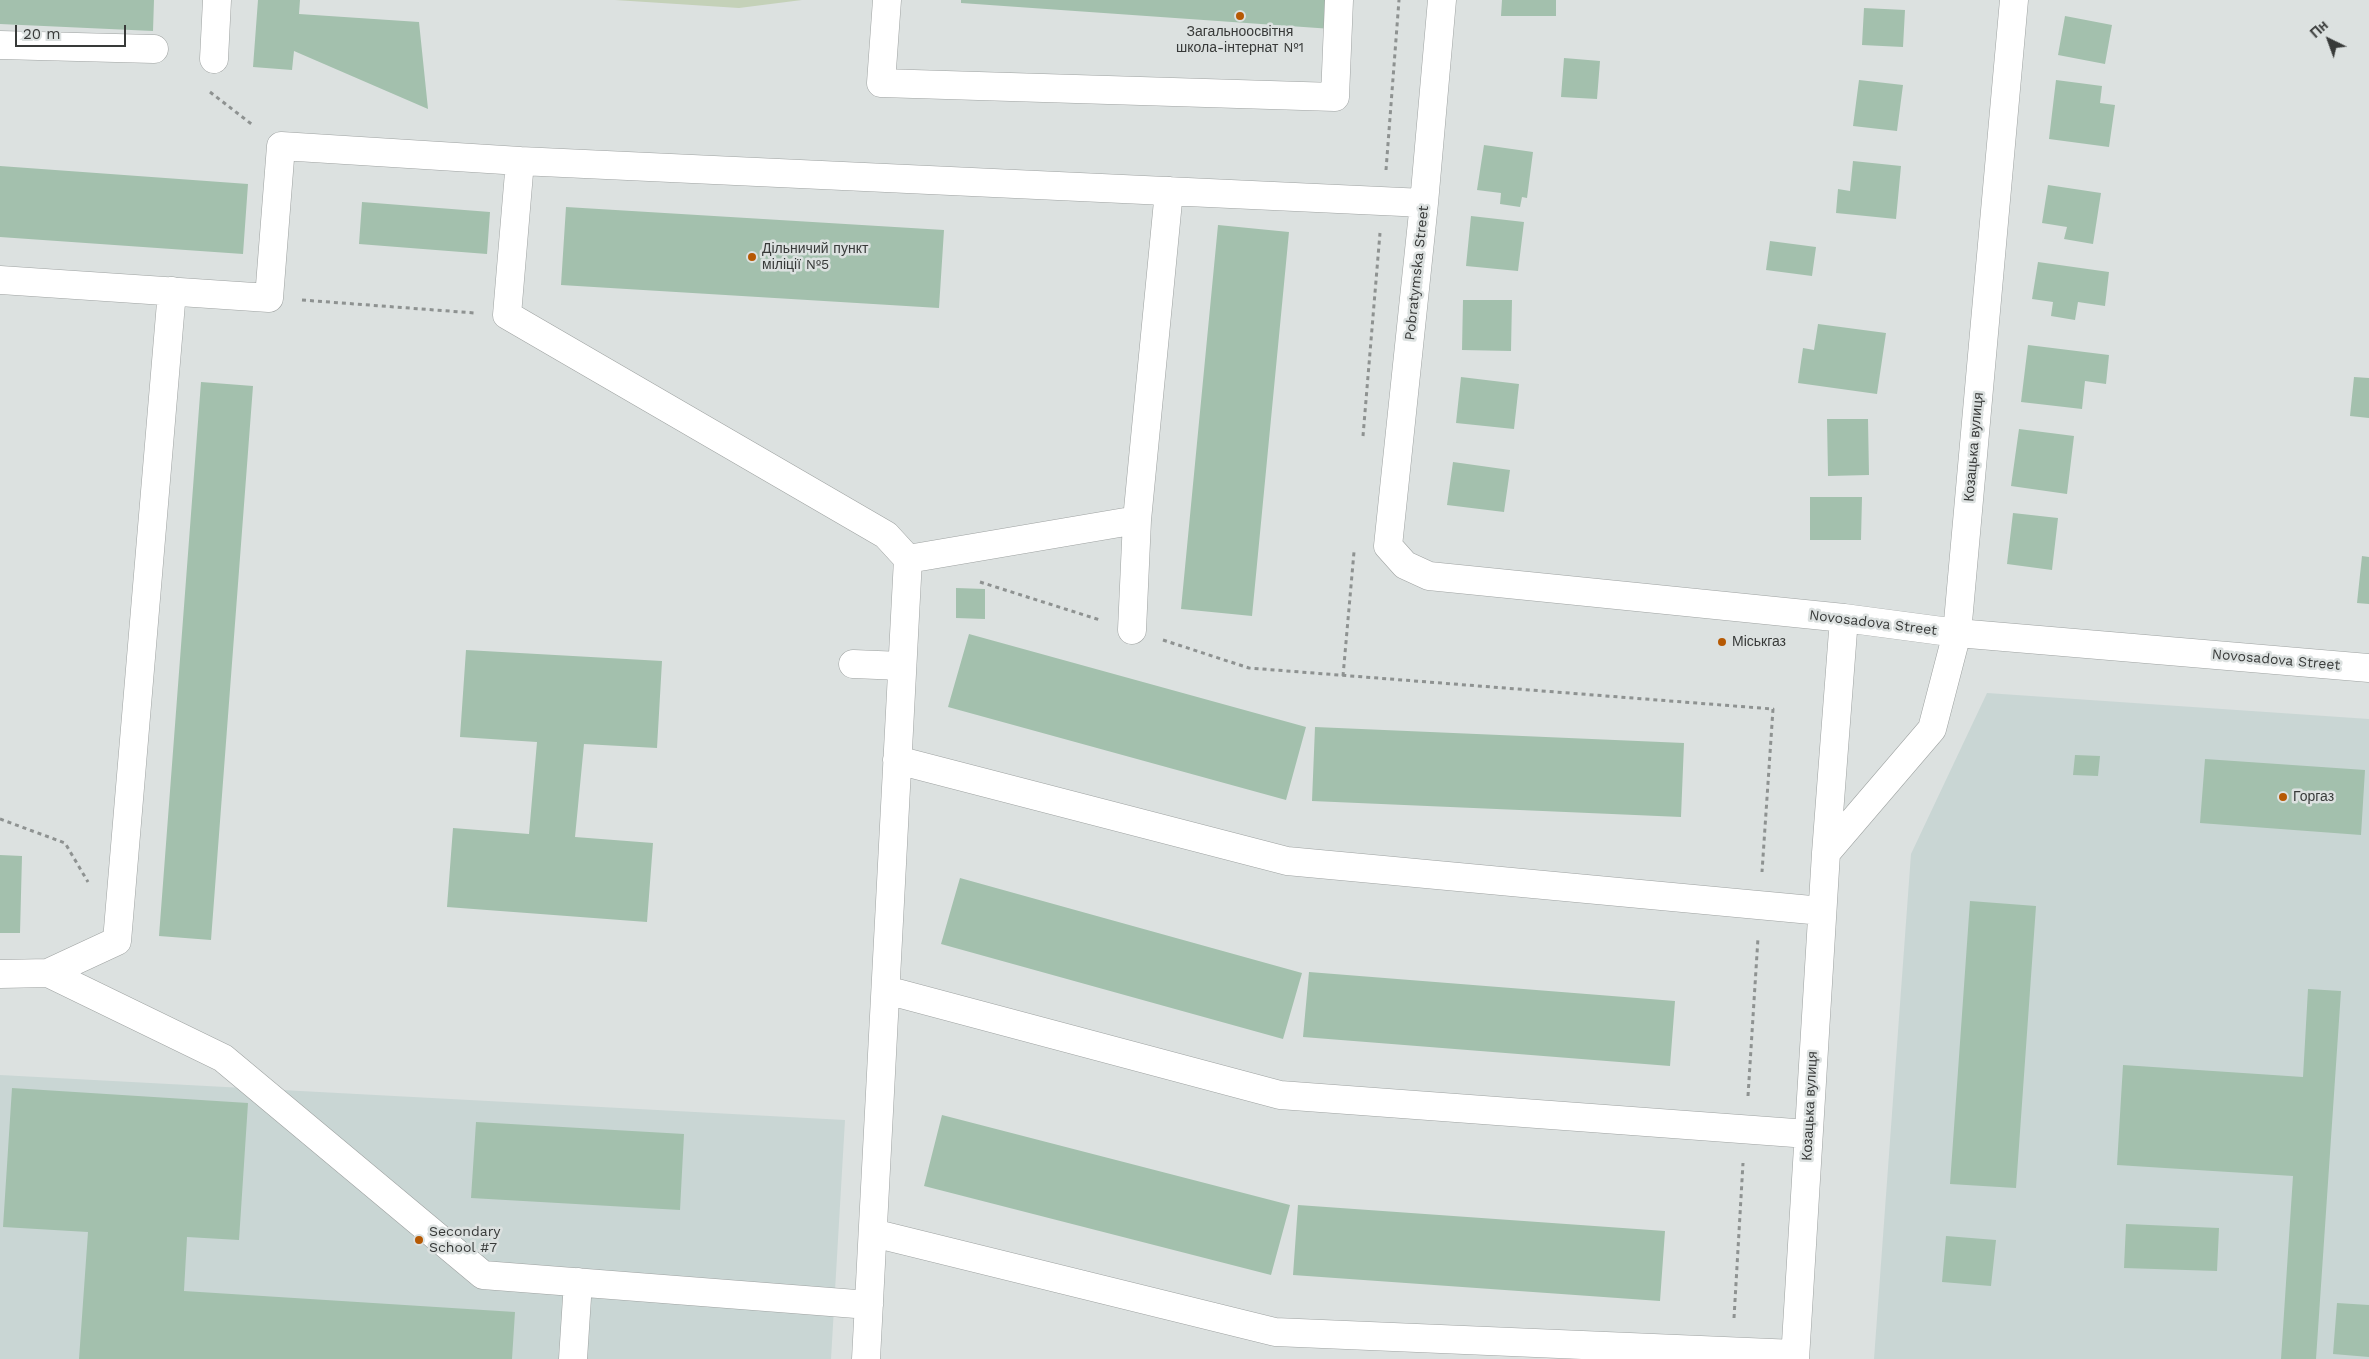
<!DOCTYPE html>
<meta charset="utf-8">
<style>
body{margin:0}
#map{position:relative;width:2369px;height:1359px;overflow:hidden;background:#dce1e0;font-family:"Work Sans",sans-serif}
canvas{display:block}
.north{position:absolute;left:2304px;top:15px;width:50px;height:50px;-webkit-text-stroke:4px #dce1e0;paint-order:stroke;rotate:318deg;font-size:14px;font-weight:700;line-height:20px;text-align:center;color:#383a39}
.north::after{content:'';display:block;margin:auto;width:18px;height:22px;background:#383a39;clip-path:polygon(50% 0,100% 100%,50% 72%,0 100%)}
.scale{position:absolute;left:15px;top:25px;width:111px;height:22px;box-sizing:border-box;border:2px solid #383a39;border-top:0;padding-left:6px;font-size:15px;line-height:18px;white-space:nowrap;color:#383a39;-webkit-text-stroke:4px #dce1e0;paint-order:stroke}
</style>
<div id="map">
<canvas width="2369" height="1359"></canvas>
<div class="north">Пн</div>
<div class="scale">20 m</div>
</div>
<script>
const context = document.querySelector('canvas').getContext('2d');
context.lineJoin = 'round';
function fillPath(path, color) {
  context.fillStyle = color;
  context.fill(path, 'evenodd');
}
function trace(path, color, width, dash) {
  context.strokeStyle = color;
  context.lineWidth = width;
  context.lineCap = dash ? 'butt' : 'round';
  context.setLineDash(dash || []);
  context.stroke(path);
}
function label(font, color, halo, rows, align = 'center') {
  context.font = font + ' "Work Sans",sans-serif';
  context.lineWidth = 5;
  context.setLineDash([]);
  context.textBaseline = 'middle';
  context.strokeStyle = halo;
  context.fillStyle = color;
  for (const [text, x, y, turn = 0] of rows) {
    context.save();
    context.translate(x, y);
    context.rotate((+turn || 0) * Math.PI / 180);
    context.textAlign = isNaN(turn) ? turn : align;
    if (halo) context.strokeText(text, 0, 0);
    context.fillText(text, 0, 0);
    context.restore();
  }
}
const built = new Path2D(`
 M 1987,693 L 2369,719 L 2369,1359 L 1874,1359 L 1911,854 Z
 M 0,1075 L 845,1120 L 831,1359 L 0,1359 Z`);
const green = new Path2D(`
 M 615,0 L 802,0 L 739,8 Z`);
const building = new Path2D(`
 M 0,0 L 154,0 L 153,31 L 0,24 Z
 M 258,0 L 300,0 L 299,14 L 419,22 L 428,109 L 294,51 L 292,70 L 253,67 Z
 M 961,0 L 1334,0 L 1332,29 L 961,3 Z
 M 1502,0 L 1556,0 L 1556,16 L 1501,16 Z
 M 1864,8 L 1905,10 L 1903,47 L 1862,45 Z
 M 2065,16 L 2112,25 L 2105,64 L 2058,55 Z
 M 1564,58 L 1600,61 L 1597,99 L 1561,97 Z
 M 1859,80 L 1903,85 L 1897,131 L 1853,126 Z
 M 2056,80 L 2102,86 L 2100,103 L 2115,105 L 2109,147 L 2049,139 Z
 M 1484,145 L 1533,152 L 1527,198 L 1522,197 L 1520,207 L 1500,204 L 1501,193 L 1477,190 Z
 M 1853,161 L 1901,166 L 1896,219 L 1836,213 L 1838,189 L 1850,191 Z
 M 0,166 L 248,184 L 243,254 L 0,237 Z
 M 2048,185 L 2101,193 L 2093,244 L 2064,239 L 2067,227 L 2042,223 Z
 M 362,202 L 490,212 L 487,254 L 359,244 Z
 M 566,207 L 944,230 L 939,308 L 561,285 Z
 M 1471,216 L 1524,222 L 1518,271 L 1466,266 Z
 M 1218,225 L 1289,232 L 1252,616 L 1181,609 Z
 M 1770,241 L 1816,247 L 1812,276 L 1766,270 Z
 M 2038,262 L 2109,272 L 2105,306 L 2078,302 L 2075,320 L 2051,316 L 2053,302 L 2032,299 Z
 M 1463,300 L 1512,300 L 1511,351 L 1462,350 Z
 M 1818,324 L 1886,333 L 1877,394 L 1798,383 L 1803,348 L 1814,350 Z
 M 2028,345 L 2109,355 L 2106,384 L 2085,381 L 2082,409 L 2021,402 Z
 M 1461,377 L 1519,384 L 1514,429 L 1456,423 Z
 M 2354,377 L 2369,378 L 2369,418 L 2350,416 Z
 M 201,382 L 253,386 L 211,940 L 159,936 Z
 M 1827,419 L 1868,419 L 1869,475 L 1828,476 Z
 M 2019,429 L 2074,436 L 2067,494 L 2011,486 Z
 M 1453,462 L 1510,470 L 1504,512 L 1447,505 Z
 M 1810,497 L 1862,497 L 1861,540 L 1810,540 Z
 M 2013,513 L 2058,518 L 2052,570 L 2007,564 Z
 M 2362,556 L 2369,557 L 2369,604 L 2357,603 Z
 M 956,588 L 985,589 L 985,619 L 956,618 Z
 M 969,634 L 1306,727 L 1286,800 L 948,707 Z
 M 466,650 L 662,661 L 657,748 L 584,744 L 575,837 L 653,843 L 647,922 L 447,907 L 453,828 L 529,834 L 537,742 L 460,737 Z
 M 1315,727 L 1684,743 L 1681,817 L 1312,801 Z
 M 2075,755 L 2100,756 L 2098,776 L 2073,775 Z
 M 2205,759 L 2365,770 L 2361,835 L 2200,823 Z
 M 0,855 L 22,856 L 20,933 L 0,933 Z
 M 960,878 L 1302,973 L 1283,1039 L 941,944 Z
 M 1970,901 L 2036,906 L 2016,1188 L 1950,1184 Z
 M 1309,972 L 1675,1001 L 1670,1066 L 1303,1037 Z
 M 2308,989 L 2341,991 L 2316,1359 L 2281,1359 L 2293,1176 L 2117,1165 L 2123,1065 L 2303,1077 Z
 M 12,1088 L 248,1103 L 239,1240 L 187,1237 L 184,1291 L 515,1312 L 512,1359 L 79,1359 L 88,1232 L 3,1227 Z
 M 942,1115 L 1290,1205 L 1271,1275 L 924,1186 Z
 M 476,1122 L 684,1134 L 680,1210 L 471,1198 Z
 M 1298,1205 L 1665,1231 L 1660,1301 L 1293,1275 Z
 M 2126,1224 L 2219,1228 L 2217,1271 L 2124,1268 Z
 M 1946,1236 L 1996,1240 L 1991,1286 L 1942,1282 Z
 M 2337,1303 L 2369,1305 L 2369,1357 L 2333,1354 Z`);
const path = new Path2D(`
 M 210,92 L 254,126
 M 1386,170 L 1399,0
 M 302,300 L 475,313
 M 1363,436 L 1380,233
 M 980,582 L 1100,620
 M 1163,640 L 1249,668 L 1773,709 L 1762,872
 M 1343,676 L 1354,552
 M 0,819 L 65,843 L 88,882
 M 1748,1096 L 1758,938
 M 1734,1318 L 1743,1163`);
const minor = new Path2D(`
 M 887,0 L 881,83 L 1335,97 L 1339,0
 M 1442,0 L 1424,203 L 1388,546 L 1405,565 L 1429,576 L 1844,618 L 1957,633 L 2369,668
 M 0,45 L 154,49
 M 214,59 L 217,0
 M 520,161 L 1424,203
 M 0,280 L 269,298 L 281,146 L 520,161 L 507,315 L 886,535 L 908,559 L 866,1359
 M 908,559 L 1137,520
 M 1132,630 L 1137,520 L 1169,191
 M 853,664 L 902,666
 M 897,760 L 1287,861 L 1822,911
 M 1826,853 L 1932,729 L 1957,633 L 2014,0
 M 48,973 L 117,941 L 172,291
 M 0,974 L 48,973 L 223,1058 L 483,1275 L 869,1305
 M 886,990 L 1280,1095 L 1808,1134
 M 873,1233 L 1275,1332 L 1795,1354
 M 573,1359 L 578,1282
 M 1795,1359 L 1826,853 L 1844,618`);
const markers = [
 [1240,16,5,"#b65903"],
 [752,257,5,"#b65903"],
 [1722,642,5,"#b65903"],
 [2283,797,5,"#b65903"],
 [419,1240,5,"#b65903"]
];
const poiNames = [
 ["Загальноосвітня",1240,32,"center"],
 ["школа-інтернат №1",1240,48,"center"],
 ["Дільничий пункт",762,249],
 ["міліції №5",762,265],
 ["Міськгаз",1732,642],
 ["Горгаз",2293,797],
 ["Secondary",429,1232],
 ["School #7",429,1248]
];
const streetNames = [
 ["Pobratymska Street",1417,273,-84],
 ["Козацька вулиця",1974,447,-85],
 ["Novosadova Street",1873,623,7],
 ["Novosadova Street",2276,660,5],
 ["Козацька вулиця",1810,1106,-87]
];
fillPath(built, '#c9d6d4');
fillPath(green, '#c4d1b8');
fillPath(building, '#a3c0ad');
trace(minor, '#9ea2a1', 29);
trace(path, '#8e9291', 3, [4, 4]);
trace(minor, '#fff', 28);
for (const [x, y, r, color] of markers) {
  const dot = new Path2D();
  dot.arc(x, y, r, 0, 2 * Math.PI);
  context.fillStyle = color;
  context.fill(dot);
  trace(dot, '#dce1e0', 2);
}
label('14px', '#383a39', '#dce1e0', poiNames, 'left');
label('14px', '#383a39', '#dce1e0', streetNames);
</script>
